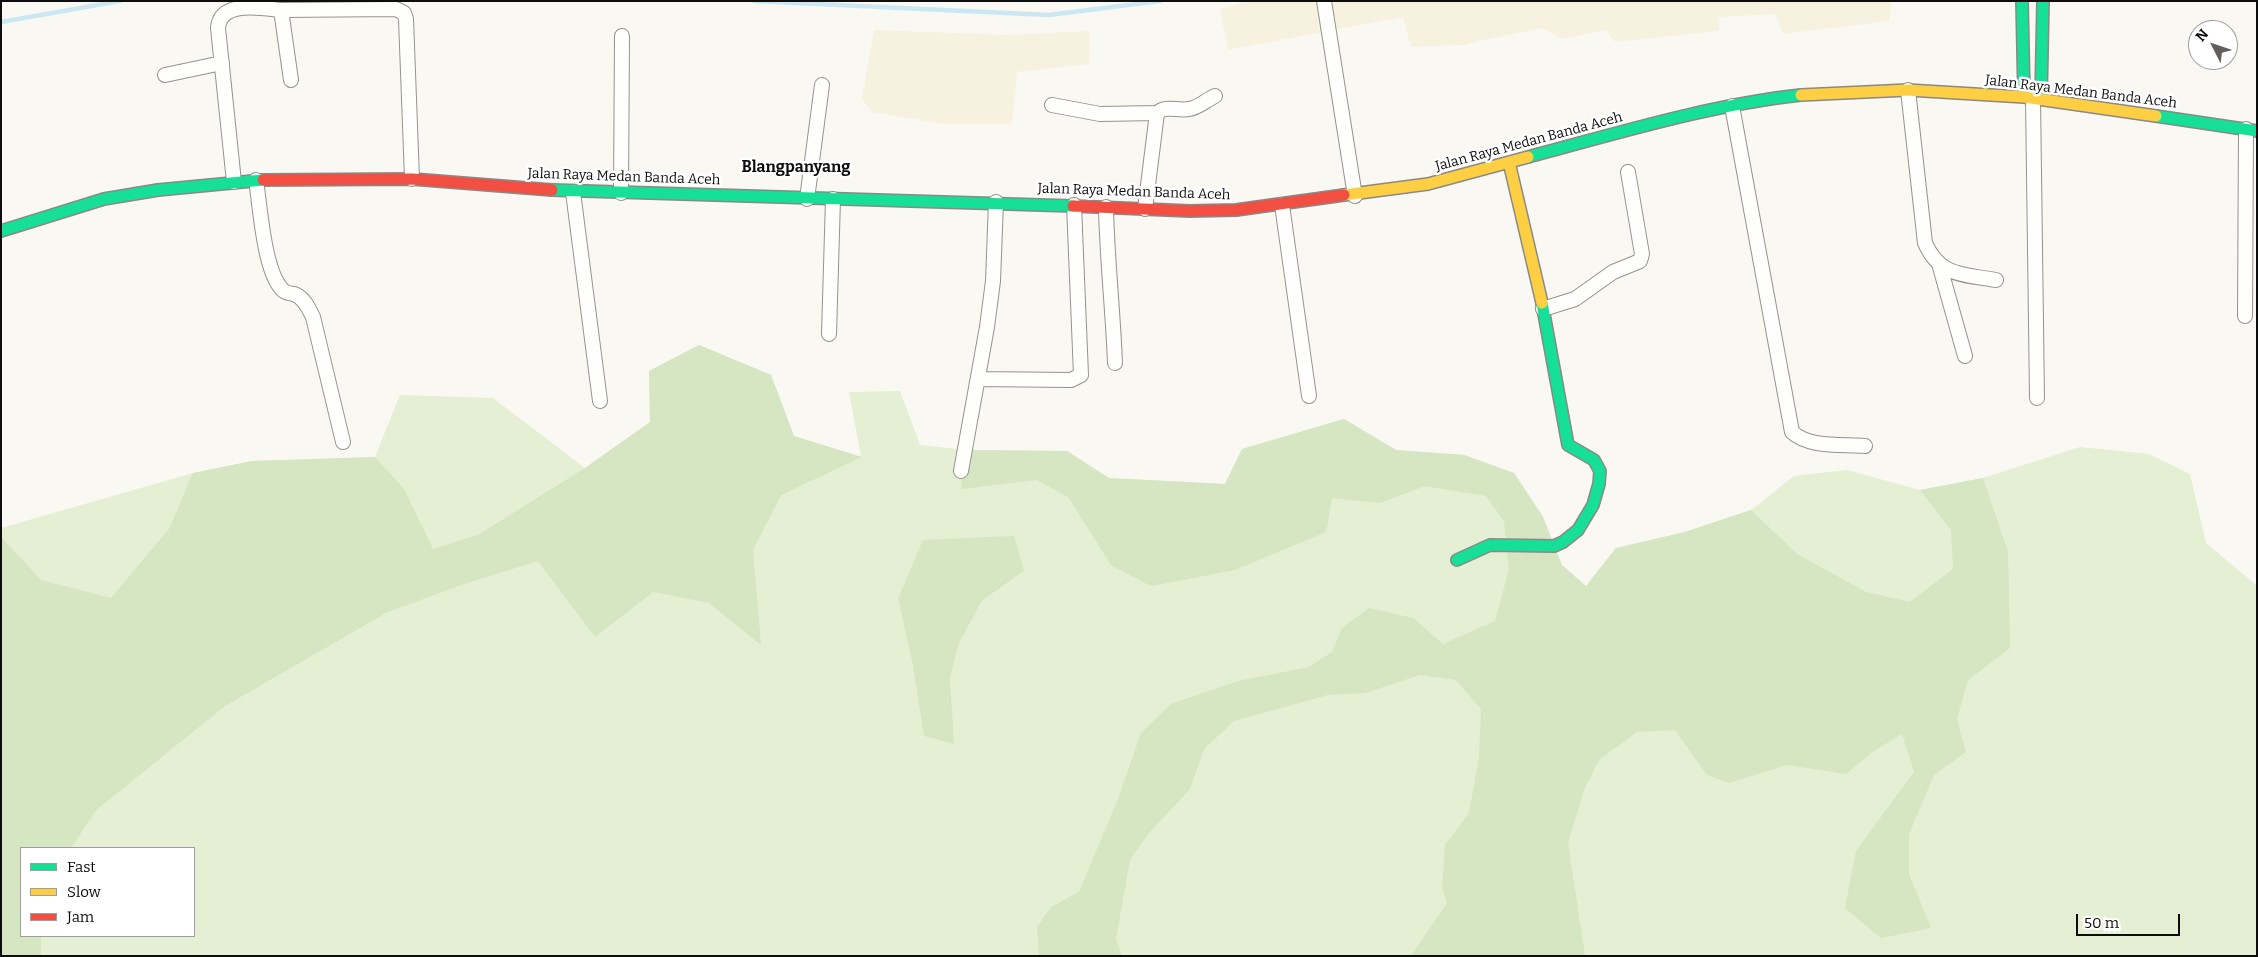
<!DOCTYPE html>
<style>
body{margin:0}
#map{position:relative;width:2258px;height:957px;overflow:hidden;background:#faf8f2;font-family:Bitter,serif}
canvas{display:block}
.frame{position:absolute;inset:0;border:2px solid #0d0d0d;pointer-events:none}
.legend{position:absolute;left:20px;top:847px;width:175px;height:90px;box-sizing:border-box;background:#fff;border:1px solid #9e9e9e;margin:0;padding:6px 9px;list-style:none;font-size:15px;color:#0d0d0d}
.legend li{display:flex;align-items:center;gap:10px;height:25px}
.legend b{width:25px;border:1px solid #9e9e9e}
.north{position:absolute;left:2188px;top:20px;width:50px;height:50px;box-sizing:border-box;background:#fff;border:1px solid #9e9e9e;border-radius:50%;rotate:311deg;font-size:14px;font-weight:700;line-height:20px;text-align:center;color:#0d0d0d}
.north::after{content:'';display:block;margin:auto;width:18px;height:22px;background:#605f5d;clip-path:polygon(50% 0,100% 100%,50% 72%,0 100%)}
.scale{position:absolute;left:2076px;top:914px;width:104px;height:22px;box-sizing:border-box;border:2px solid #0d0d0d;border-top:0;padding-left:6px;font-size:15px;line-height:18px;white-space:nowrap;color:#0d0d0d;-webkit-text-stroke:4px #fff;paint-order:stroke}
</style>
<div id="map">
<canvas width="2258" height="957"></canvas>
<div class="frame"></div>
<ul class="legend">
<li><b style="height:6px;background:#16e098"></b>Fast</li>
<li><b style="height:6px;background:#ffcf43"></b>Slow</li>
<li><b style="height:6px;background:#f24e42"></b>Jam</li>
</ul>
<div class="north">N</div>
<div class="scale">50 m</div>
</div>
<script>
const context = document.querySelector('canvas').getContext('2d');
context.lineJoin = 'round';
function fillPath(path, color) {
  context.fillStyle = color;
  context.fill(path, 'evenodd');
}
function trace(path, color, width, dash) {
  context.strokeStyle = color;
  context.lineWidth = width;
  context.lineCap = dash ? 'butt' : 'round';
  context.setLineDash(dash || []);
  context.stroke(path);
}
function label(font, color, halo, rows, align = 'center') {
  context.font = font + ' Bitter,serif';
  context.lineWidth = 5;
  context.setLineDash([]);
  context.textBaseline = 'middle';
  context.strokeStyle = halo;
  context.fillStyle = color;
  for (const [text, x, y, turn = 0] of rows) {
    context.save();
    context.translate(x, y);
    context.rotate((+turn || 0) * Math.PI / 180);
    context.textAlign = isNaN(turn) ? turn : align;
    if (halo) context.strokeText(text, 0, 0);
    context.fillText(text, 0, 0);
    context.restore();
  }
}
const farmland = new Path2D(`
 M 1248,1 L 1892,1 L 1889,21 L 1783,34 L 1776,14 L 1719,17 L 1719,31 L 1615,42 L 1606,30 L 1563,39 L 1541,28 L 1462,45 L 1411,47 L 1403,17 L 1228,50 L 1220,9 Z
 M 874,30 L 1008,35 L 1090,31 L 1089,64 L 1017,72 L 1012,124 L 943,124 L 872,112 L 862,99 Z`);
const green = new Path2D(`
 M 699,345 L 771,375 L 794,436 L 861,457 L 849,392 L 900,391 L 920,445 L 966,450 L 1067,451 L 1109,478 L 1225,484 L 1242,449 L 1344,419 L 1396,450 L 1464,455 L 1514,473 L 1543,517 L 1562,565 L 1586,586 L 1616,548 L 1685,532 L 1751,510 L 1794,476 L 1847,470 L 1920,490 L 1983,478 L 2080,447 L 2149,454 L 2190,474 L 2206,543 L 2257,586 L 2257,956 L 1,956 L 1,528 L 193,473 L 252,461 L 375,457 L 400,395 L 493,398 L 585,468 L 650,422 L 649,371 ZM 1024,571 L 982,601 L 959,643 L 950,678 L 953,744 L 913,666 L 898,599 ZM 21,848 L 194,848 L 194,936 L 21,936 Z`);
const forest = new Path2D(`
 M 699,345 L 771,375 L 794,436 L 862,457 L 781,495 L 753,550 L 761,645 L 709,603 L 653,592 L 595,637 L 538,561 L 461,585 L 386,613 L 225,706 L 96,810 L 71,848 L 21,848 L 21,936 L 41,936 L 41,956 L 1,956 L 1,537 L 41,580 L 111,598 L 169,529 L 193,473 L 252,461 L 375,457 L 404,489 L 433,549 L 478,535 L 585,468 L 650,422 L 649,371 Z
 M 1344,419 L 1396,450 L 1464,455 L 1514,473 L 1543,517 L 1562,565 L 1586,586 L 1616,548 L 1685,532 L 1751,510 L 1797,554 L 1866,592 L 1910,602 L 1953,569 L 1951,530 L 1920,490 L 1983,478 L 2008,552 L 2010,648 L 1968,680 L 1957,719 L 1966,752 L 1934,775 L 1909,834 L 1909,874 L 1931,928 L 1881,938 L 1845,908 L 1856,851 L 1914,772 L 1902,734 L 1872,752 L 1846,774 L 1787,765 L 1729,783 L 1707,775 L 1675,730 L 1637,732 L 1599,760 L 1584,790 L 1568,843 L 1585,956 L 1411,956 L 1447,903 L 1442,888 L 1445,845 L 1469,813 L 1479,757 L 1481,709 L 1456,680 L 1420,675 L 1365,693 L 1328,695 L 1234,721 L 1204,749 L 1190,789 L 1148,834 L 1130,860 L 1116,939 L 1122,956 L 1039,956 L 1037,927 L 1051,907 L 1079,892 L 1118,799 L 1141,733 L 1171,704 L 1238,681 L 1309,667 L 1332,652 L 1342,628 L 1369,608 L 1413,618 L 1443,644 L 1495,621 L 1509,569 L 1504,521 L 1486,496 L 1425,486 L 1380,503 L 1332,498 L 1326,532 L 1235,570 L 1151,586 L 1112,566 L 1068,497 L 1037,480 L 961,489 L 966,450 L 1067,451 L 1109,478 L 1225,484 L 1242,449 Z
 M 1014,536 L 1024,571 L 982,601 L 959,643 L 950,678 L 954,744 L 924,736 L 913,666 L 898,599 L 923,540 Z`);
const stream = new Path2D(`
 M 754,1 L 1049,15 L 1160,1
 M 1,22 L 120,1`);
const street = new Path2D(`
 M 1324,1 L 1355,196
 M 281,10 L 396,9 L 404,13 L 406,19 L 412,179
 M 165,75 L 222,63
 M 1908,90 L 1925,243 C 1940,277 1963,274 1996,280
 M 2033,98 L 2037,398
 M 1052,105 L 1100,114 L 1157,113
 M 1732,106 L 1792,432 C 1809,448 1842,444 1865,446
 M 256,180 C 260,206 264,269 281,288 C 284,293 289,293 294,294 C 304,297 309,309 313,317 L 343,442
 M 234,182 L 218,28 C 220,0 261,8 281,10 L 291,80
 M 573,192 L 600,401
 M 621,193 L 622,36
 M 807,199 L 822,85
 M 1282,205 L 1309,396
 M 1106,207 C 1107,259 1113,311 1115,363
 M 1145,209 L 1157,113 C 1166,105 1177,111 1189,109 C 1198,108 1206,100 1215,96
 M 1940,267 L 1965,356
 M 1543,309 L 1575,299 L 1613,272 L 1640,261 L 1642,254 L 1628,172
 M 2245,316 L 2246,129
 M 829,334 L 833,199
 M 978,379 L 1071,380 L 1081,375 L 1074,205
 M 961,471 L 987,327 L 993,281 L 996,202`);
const fast = new Path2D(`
 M 2022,1 L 2024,97
 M 2041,99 L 2043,1
 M 2156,116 L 2257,131
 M 1528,157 C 1618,133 1709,105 1801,95
 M 552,190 L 1073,206
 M 1,231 L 104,199 L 158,190 L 263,180
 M 1457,560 L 1490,545 L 1554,546 L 1563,542 L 1578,530 L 1593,505 L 1599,484 L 1600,471 L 1594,460 L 1568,445 L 1542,303`);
const slow = new Path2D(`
 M 1801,95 L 1908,90 L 2024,97 L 2156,116
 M 1509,162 L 1542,303
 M 1344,195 L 1428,184 L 1528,157`);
const jam = new Path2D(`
 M 263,180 L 412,179 L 552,190
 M 1073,206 L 1190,211 L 1236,210 L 1344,195`);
const streetNames = [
 ["Jalan Raya Medan Banda Aceh",2081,92,7],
 ["Jalan Raya Medan Banda Aceh",1529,142,-15],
 ["Jalan Raya Medan Banda Aceh",624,177,2],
 ["Jalan Raya Medan Banda Aceh",1134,192,2]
];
const quarterNames = [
 ["Blangpanyang",796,168]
];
fillPath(farmland, '#f6f2df');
fillPath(green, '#e5efd3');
fillPath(forest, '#d6e5c2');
trace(stream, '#cae7f3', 4.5);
trace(street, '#949390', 16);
trace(fast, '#8a8987', 14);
trace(slow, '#8a8987', 14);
trace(jam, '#8a8987', 14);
trace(street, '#fefefd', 14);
trace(fast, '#16e098', 11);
trace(slow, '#ffcf43', 11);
trace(jam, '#f24e42', 11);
label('14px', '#0d0d0d', '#fff', streetNames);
label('bold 16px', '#0d0d0d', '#fff', quarterNames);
</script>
